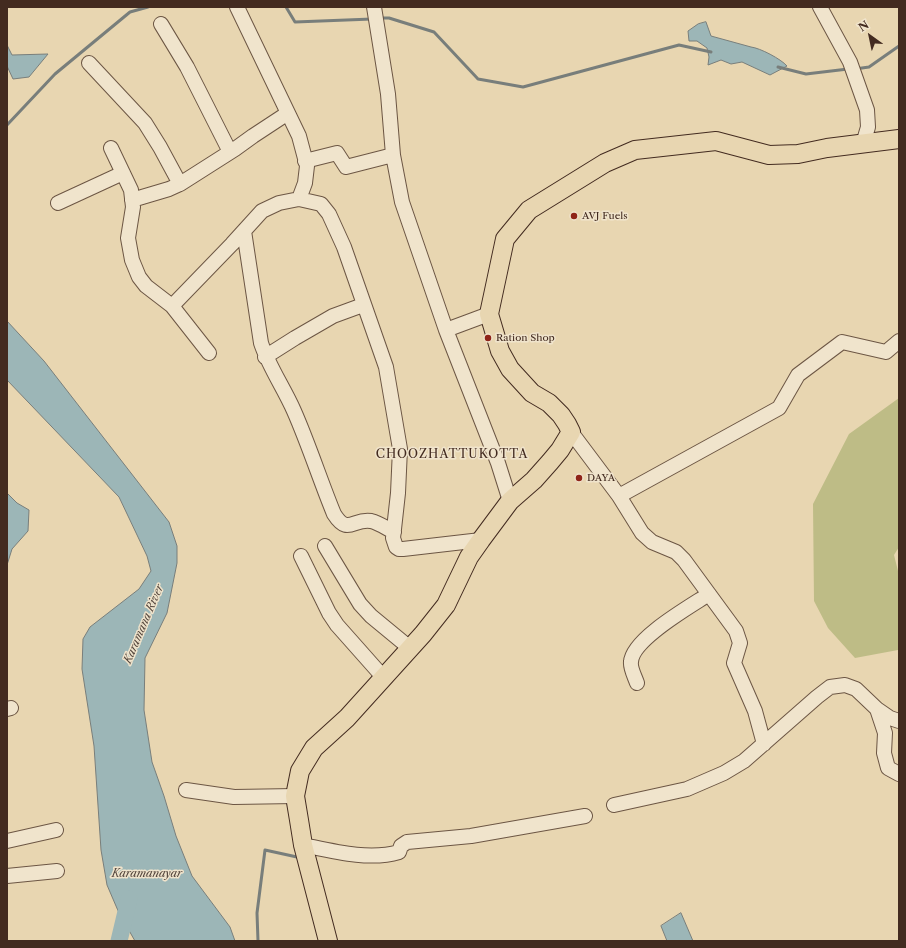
<!DOCTYPE html>
<style>
body{margin:0}
#map{position:relative;width:906px;height:948px;overflow:hidden;background:#e8d6b1;font-family:"Libre Caslon Text",serif}
canvas{display:block}
.frame{position:absolute;inset:0;border:8px solid #432b20;pointer-events:none}
.north{position:absolute;left:850px;top:16px;width:40px;height:40px;-webkit-text-stroke:3px #f0e4cc;paint-order:stroke;rotate:327deg;font-size:11px;font-weight:700;line-height:16px;text-align:center;color:#432b20}
.north::after{content:'';display:block;margin:auto;width:14px;height:18px;background:#432b20;clip-path:polygon(50% 0,100% 100%,50% 72%,0 100%)}
</style>
<div id="map">
<canvas width="906" height="948"></canvas>
<div class="frame"></div>
<div class="north">N</div>
</div>
<script>
const context = document.querySelector('canvas').getContext('2d');
context.lineJoin = 'round';
function fillPath(path, color) {
  context.fillStyle = color;
  context.fill(path, 'evenodd');
}
function trace(path, color, width, dash) {
  context.strokeStyle = color;
  context.lineWidth = width;
  context.lineCap = dash ? 'butt' : 'round';
  context.setLineDash(dash || []);
  context.stroke(path);
}
function label(font, color, halo, rows, align = 'center') {
  context.font = font + ' "Libre Caslon Text",serif';
  context.lineWidth = 3;
  context.setLineDash([]);
  context.textBaseline = 'middle';
  context.strokeStyle = halo;
  context.fillStyle = color;
  for (const [text, x, y, turn = 0] of rows) {
    context.save();
    context.translate(x, y);
    context.rotate((+turn || 0) * Math.PI / 180);
    context.textAlign = isNaN(turn) ? turn : align;
    if (halo) context.strokeText(text, 0, 0);
    context.fillText(text, 0, 0);
    context.restore();
  }
}
const green = new Path2D(`
 M 899,398 L 899,547 L 894,555 L 899,575 L 899,646 L 898,650 L 855,658 L 828,628 L 814,601 L 813,504 L 849,434 Z`);
const water = new Path2D(`
 M 706,22 L 711,36 L 751,47 C 760,48 781,59 787,66 L 770,75 L 742,62 L 731,64 L 721,60 L 708,65 L 709,57 L 707,48 L 697,41 L 689,41 L 688,31 L 698,24 Z
 M 7,45 L 12,55 L 48,54 L 29,77 L 13,79 L 7,66 Z
 M 7,321 L 44,361 L 169,522 L 177,546 L 177,563 L 167,613 L 145,658 L 144,710 L 152,762 L 164,796 L 176,836 L 192,876 L 230,927 L 235,941 L 135,941 L 119,913 L 107,885 L 101,850 L 94,746 L 82,669 L 83,639 L 90,627 L 139,589 L 151,571 L 147,556 L 119,497 L 7,380 Z
 M 7,493 L 17,503 L 29,510 L 28,531 L 12,549 L 7,565 Z
 M 681,913 L 693,941 L 667,941 L 661,926 Z`);
const stream = new Path2D(`
 M 286,7 L 295,22 L 372,19
 M 380,18 L 389,18 L 434,32 L 478,79 L 523,87 L 679,45 L 711,52
 M 778,67 L 806,74 L 848,69
 M 855,69 L 869,67 L 899,46
 M 7,125 L 55,74 L 130,12 L 148,7
 M 258,941 L 257,913 L 265,850 L 297,857`);
const river = new Path2D(`
 M 119,941 L 129,899`);
const minor = new Path2D(`
 M 237,7 L 299,136 L 307,166 L 305,183 L 299,199
 M 374,7 L 388,94 L 393,155 L 402,202 L 446,330 L 489,314
 M 820,7 L 850,62 L 867,110 L 868,127 L 863,144
 M 161,24 L 187,67 L 230,152
 M 89,63 L 145,123 L 160,147 L 180,184
 M 111,148 L 131,190 L 133,207 L 128,238 L 132,260 L 139,277 L 146,286 L 172,306 L 209,353
 M 305,161 L 337,153 L 346,167 L 393,155
 M 132,200 L 169,189 L 180,184 L 235,149 L 253,136 L 288,113
 M 58,203 L 123,173
 M 244,231 L 261,343 C 269,367 284,388 294,411 C 309,445 320,480 334,514 C 348,536 353,518 371,521 C 379,523 386,528 394,532
 M 172,306 L 232,244 L 262,211 L 279,203 L 299,199 L 321,204 L 329,214 L 344,247 L 386,367 L 400,449 L 398,493 L 393,538 L 396,547 L 399,549 L 403,549 L 481,540
 M 446,330 L 498,463 L 510,501
 M 265,357 L 295,338 L 333,316 L 363,305
 M 571,432 L 619,496 L 642,533 L 652,542 L 676,552 L 684,560 L 736,631 L 740,643 L 734,663 L 755,711 L 764,744
 M 619,496 L 779,408 L 798,375 L 842,342 L 886,352 L 899,341
 M 325,546 L 360,604 L 371,616 L 411,649
 M 301,556 L 329,613 L 337,625 L 384,678
 M 637,683 C 635,677 630,668 631,662 C 632,639 691,606 709,594
 M 7,709 L 11,708
 M 877,709 L 885,733 L 884,753 L 888,768 L 899,774
 M 186,790 L 234,797 L 295,796
 M 614,805 L 687,789 L 724,773 L 744,761 L 817,697 L 830,687 L 845,685 L 856,689 L 877,709 L 890,718 L 899,721
 M 7,841 L 56,830
 M 303,845 C 332,851 369,861 399,852 L 401,846 L 407,842 L 471,836 L 585,816
 M 7,876 L 57,871`);
const major = new Path2D(`
 M 328,941 L 303,845 L 299,820 L 295,796 L 300,771 L 314,748 L 347,718 L 423,634 L 446,605 L 469,557 L 481,540 L 510,501 L 534,480 L 550,462 L 560,450 L 571,432 L 567,424 L 561,415 L 549,403 L 532,393 L 510,369 L 500,351 L 489,314 L 505,239 L 529,210 L 605,163 L 635,150 L 716,141 L 769,155 L 798,154 L 827,148 L 899,139`);
const markers = [
 [574,216,4,"#8f2418"],
 [488,338,4,"#8f2418"],
 [579,478,4,"#8f2418"]
];
const poiNames = [
 ["AVJ Fuels",582,216],
 ["Ration Shop",496,338],
 ["DAYA",587,478]
];
const waterNames = [
 ["Karamana River",144,624,-67],
 ["Karamanayar",147,874]
];
const quarterNames = [
 ["CHOOZHATTUKOTTA",452,455]
];
fillPath(green, '#bebc86');
fillPath(water, '#9cb6b7');
trace(water, '#787e7b', 1);
trace(stream, '#787e7b', 3);
trace(river, '#9cb6b7', 17);
trace(minor, '#6c5644', 16);
trace(major, '#432b20', 20);
trace(minor, '#f0e4cc', 14);
trace(major, '#e8d6b1', 18);
for (const [x, y, r, color] of markers) {
  const dot = new Path2D();
  dot.arc(x, y, r, 0, 2 * Math.PI);
  context.fillStyle = color;
  context.fill(dot);
  trace(dot, '#f0e4cc', 1.5);
}
label('10px', '#432b20', '#f0e4cc', poiNames, 'left');
label('italic 11px', '#55473e', '#f0e4cc', waterNames);
context.letterSpacing = '1px';
label('12px', '#432b20', '#f0e4cc', quarterNames);
context.letterSpacing = '0px';
</script>
